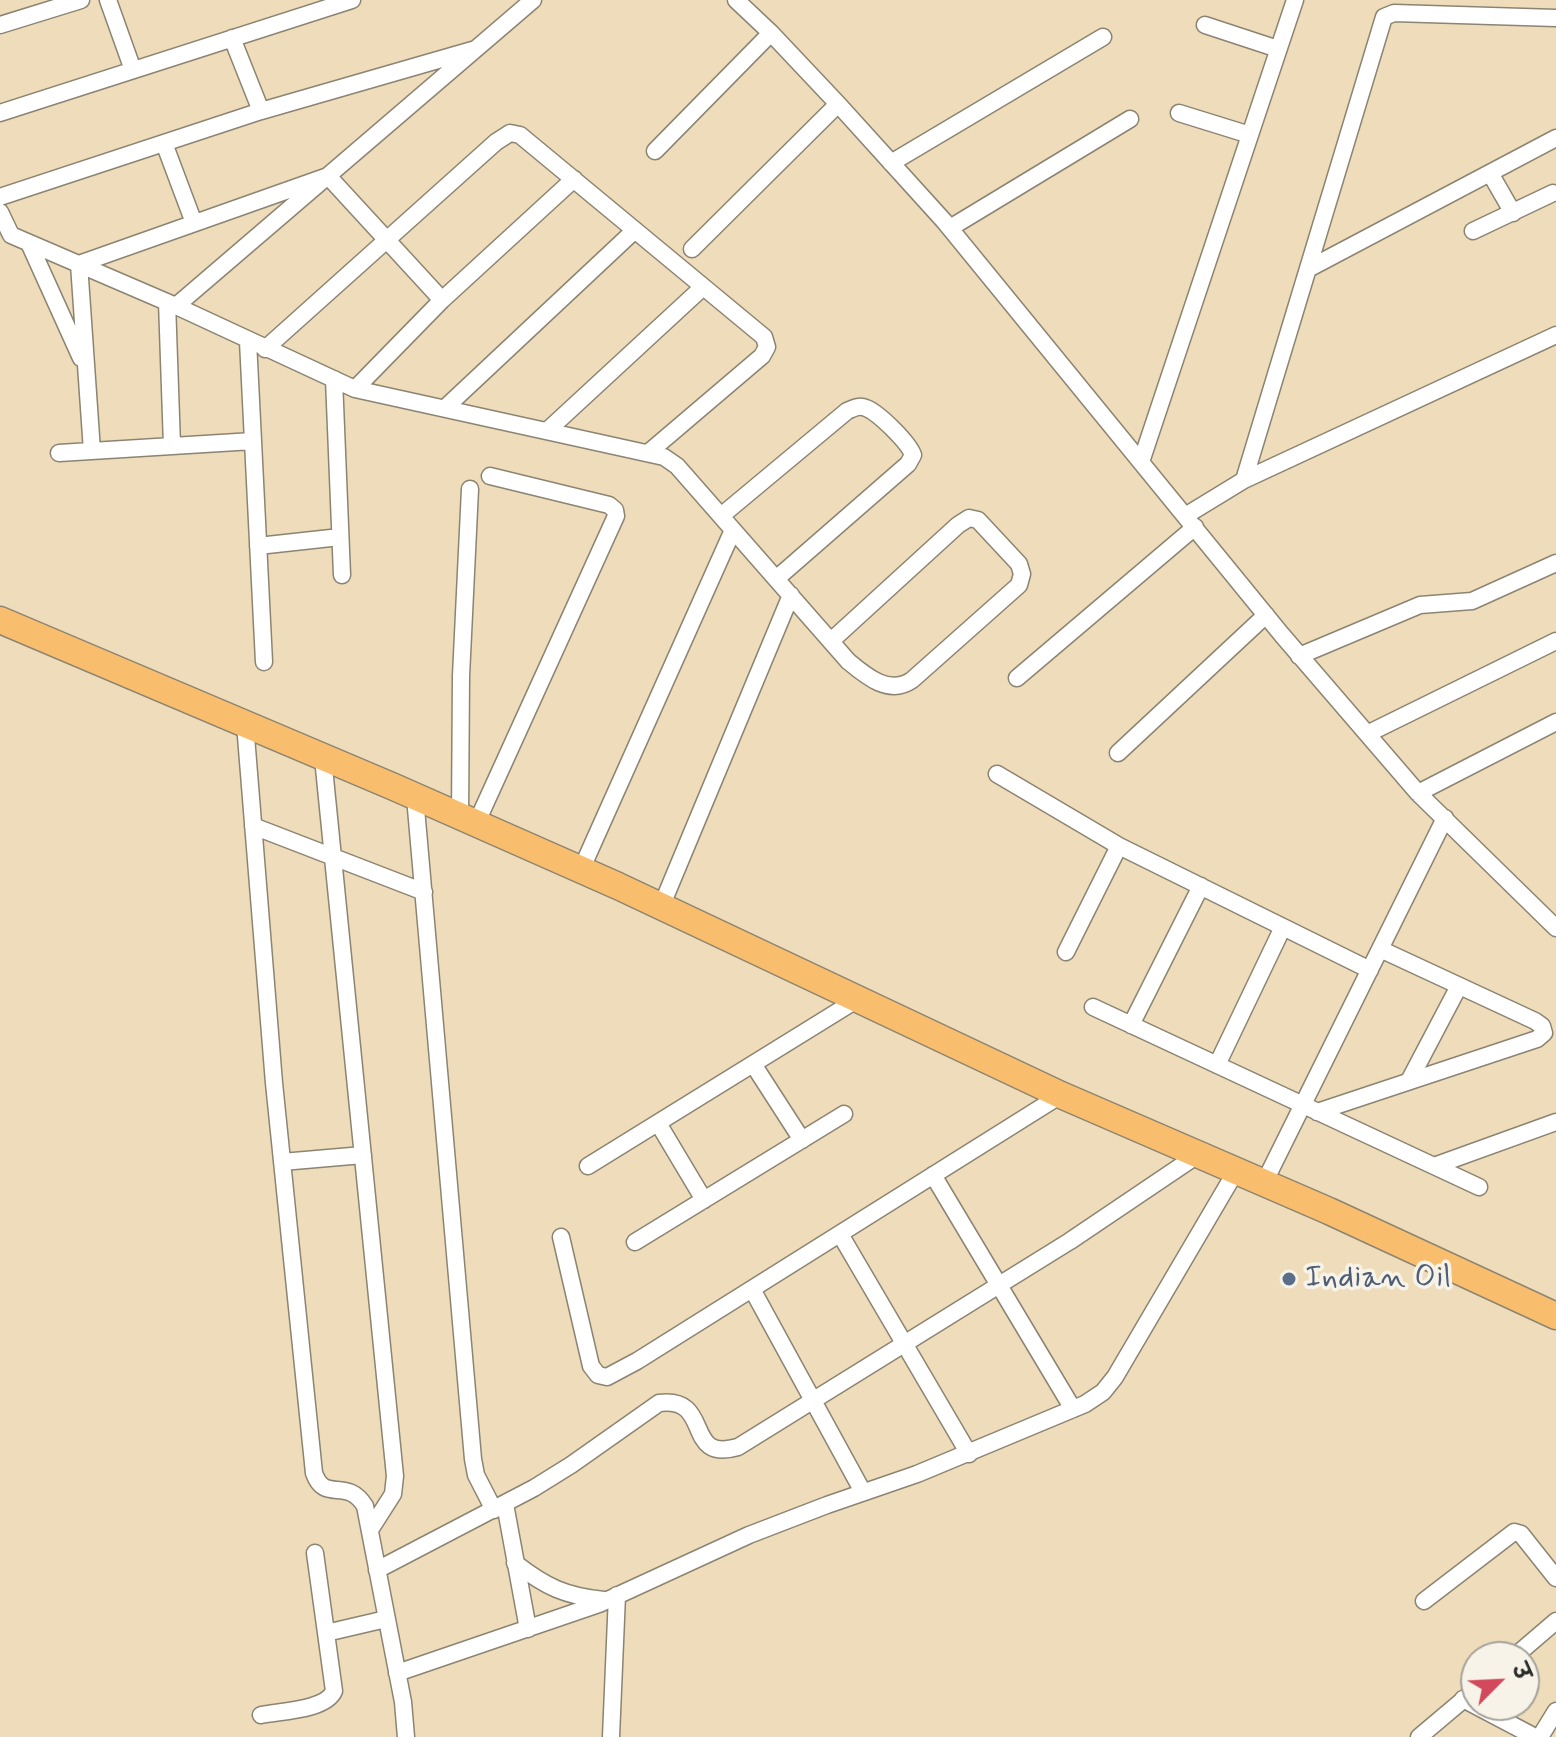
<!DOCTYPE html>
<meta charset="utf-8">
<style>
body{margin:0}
#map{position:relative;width:1556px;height:1737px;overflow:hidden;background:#eedcba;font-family:Mynerve,"Playpen Sans Deva",sans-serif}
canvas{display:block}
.north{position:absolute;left:1460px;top:1641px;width:80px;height:80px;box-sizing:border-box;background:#f7f3e8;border:2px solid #a5a39c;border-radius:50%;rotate:66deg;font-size:22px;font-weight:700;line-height:32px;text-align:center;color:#2b2b2b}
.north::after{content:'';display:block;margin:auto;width:28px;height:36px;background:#d1495b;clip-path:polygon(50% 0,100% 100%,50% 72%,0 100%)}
</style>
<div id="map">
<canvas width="1556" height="1737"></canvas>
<div class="north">उ</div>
</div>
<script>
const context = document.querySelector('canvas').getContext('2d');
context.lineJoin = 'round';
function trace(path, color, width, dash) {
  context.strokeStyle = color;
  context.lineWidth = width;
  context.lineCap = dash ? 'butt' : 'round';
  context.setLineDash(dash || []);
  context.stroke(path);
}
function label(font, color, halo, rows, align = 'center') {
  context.font = font + ' Mynerve,sans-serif';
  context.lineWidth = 7;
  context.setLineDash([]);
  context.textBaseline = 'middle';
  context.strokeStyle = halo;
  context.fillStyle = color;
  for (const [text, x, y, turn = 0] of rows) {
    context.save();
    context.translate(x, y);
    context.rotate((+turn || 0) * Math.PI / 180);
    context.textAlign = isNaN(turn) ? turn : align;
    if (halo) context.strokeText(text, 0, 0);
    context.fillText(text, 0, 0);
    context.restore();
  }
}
const street = new Path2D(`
 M 108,0 L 133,70
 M 736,0 L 771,33 L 838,104 L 944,221 L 1282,635 L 1418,793 L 1556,928
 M 0,25 L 81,0
 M 1205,25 L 1278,49
 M 232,38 L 261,111
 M 0,113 L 352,0
 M 1179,113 L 1250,135
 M 164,143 L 194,223
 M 655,151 L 771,33
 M 891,163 L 1103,37
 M 1490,173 L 1513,213
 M 0,197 L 261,111 L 476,49
 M 0,212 L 11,235 L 176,306 L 355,389 L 664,457 L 677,466 L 848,661 C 866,676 889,696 912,680 L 1019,585 L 1022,574 L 1019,564 L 978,520 L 969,518 L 958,525 L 831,641
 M 950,228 L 1130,119
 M 1473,231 L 1553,193
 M 29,243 L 81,358
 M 692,249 L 838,104
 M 1308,269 L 1556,138
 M 167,302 L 172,446
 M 176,306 L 533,0
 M 248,341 L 264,662
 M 265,349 L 496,142 L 510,133 L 520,135 L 764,337 L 767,347 L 762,356 L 648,453
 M 334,379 L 342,575
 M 355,389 L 442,300 L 574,179
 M 445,408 L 635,230
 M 547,431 L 703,287
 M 92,451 L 79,264 L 328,176 L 442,300
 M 59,453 L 253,441
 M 1141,462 L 1295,0
 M 1244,480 L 1384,17 L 1394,13 L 1556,18
 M 721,516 L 847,411 C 854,408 859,405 866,408 C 879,413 909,443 913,455 L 908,464 L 776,579
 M 1185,516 L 1244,480 L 1556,335
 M 258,546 L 340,537
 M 1299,656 L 1420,605 L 1472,601 L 1556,563
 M 1017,678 L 1195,527
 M 245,724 L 274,1083 L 314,1473 C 325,1504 346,1476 365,1506 L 403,1702 L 406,1737
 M 1367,734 L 1556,641
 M 1118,753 L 1266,615
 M 323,758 L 395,1476 L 393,1494 L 370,1530
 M 997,774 L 1119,846 L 1370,970
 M 1418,793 L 1556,722
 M 415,797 L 473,1459 L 476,1475 L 494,1510
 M 460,817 L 461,676 L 470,489
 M 476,824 L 616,516 L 615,510 L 609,505 L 490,476
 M 253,826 L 424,892
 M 581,870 L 733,530
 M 661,907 L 791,595
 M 1066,952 L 1119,846
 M 1093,1007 L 1479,1187
 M 1131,1025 L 1201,886
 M 753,1064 L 802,1140
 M 1217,1065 L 1283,927
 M 1409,1081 L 1459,986
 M 1317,1112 L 1537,1039 L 1544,1033 L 1542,1026 L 1535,1021 L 1380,949
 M 658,1123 L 704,1200
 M 282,1162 L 363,1155
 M 588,1166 L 858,999
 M 1434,1166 L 1556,1122
 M 933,1175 L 1073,1409
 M 1264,1183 L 1445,818
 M 840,1234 L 969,1454
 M 561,1237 L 591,1366 L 598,1375 L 607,1377 L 637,1361 L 1061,1095
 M 635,1242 L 844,1114
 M 752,1289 L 863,1492
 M 505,1504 L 528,1629
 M 515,1563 C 546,1587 565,1596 604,1600
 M 377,1570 L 534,1488 L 571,1465 L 659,1403 C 714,1396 682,1463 738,1447 L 1070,1241 L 1199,1154
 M 1424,1601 L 1514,1532 L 1521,1534 L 1556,1578
 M 326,1633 L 386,1619
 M 1514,1657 L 1556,1621
 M 397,1673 L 599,1604 L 749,1535 L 827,1505 L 917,1474 L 1085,1404 L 1103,1392 L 1115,1377 L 1236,1171
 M 1463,1699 L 1535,1737
 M 261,1715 C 281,1711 326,1710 334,1691 L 315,1553
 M 611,1737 L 617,1595
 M 1419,1737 L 1476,1689
 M 1540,1737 L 1556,1711`);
const primary = new Path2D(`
 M 0,620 L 394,787 L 618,886 L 1061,1095 L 1329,1211 L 1556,1316`);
const markers = [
 [1289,1279,8,"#5c6f8a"]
];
const serviceNames = [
 ["Indian Oil",1305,1279]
];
trace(street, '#8c8472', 19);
trace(primary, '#8c8472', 29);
trace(street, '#fff', 16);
trace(primary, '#f9be6d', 26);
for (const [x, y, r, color] of markers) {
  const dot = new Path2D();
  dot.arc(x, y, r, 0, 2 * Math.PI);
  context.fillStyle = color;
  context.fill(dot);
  trace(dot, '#f7f3e8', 3);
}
label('32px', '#4e5e75', '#f7f3e8', serviceNames, 'left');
</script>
